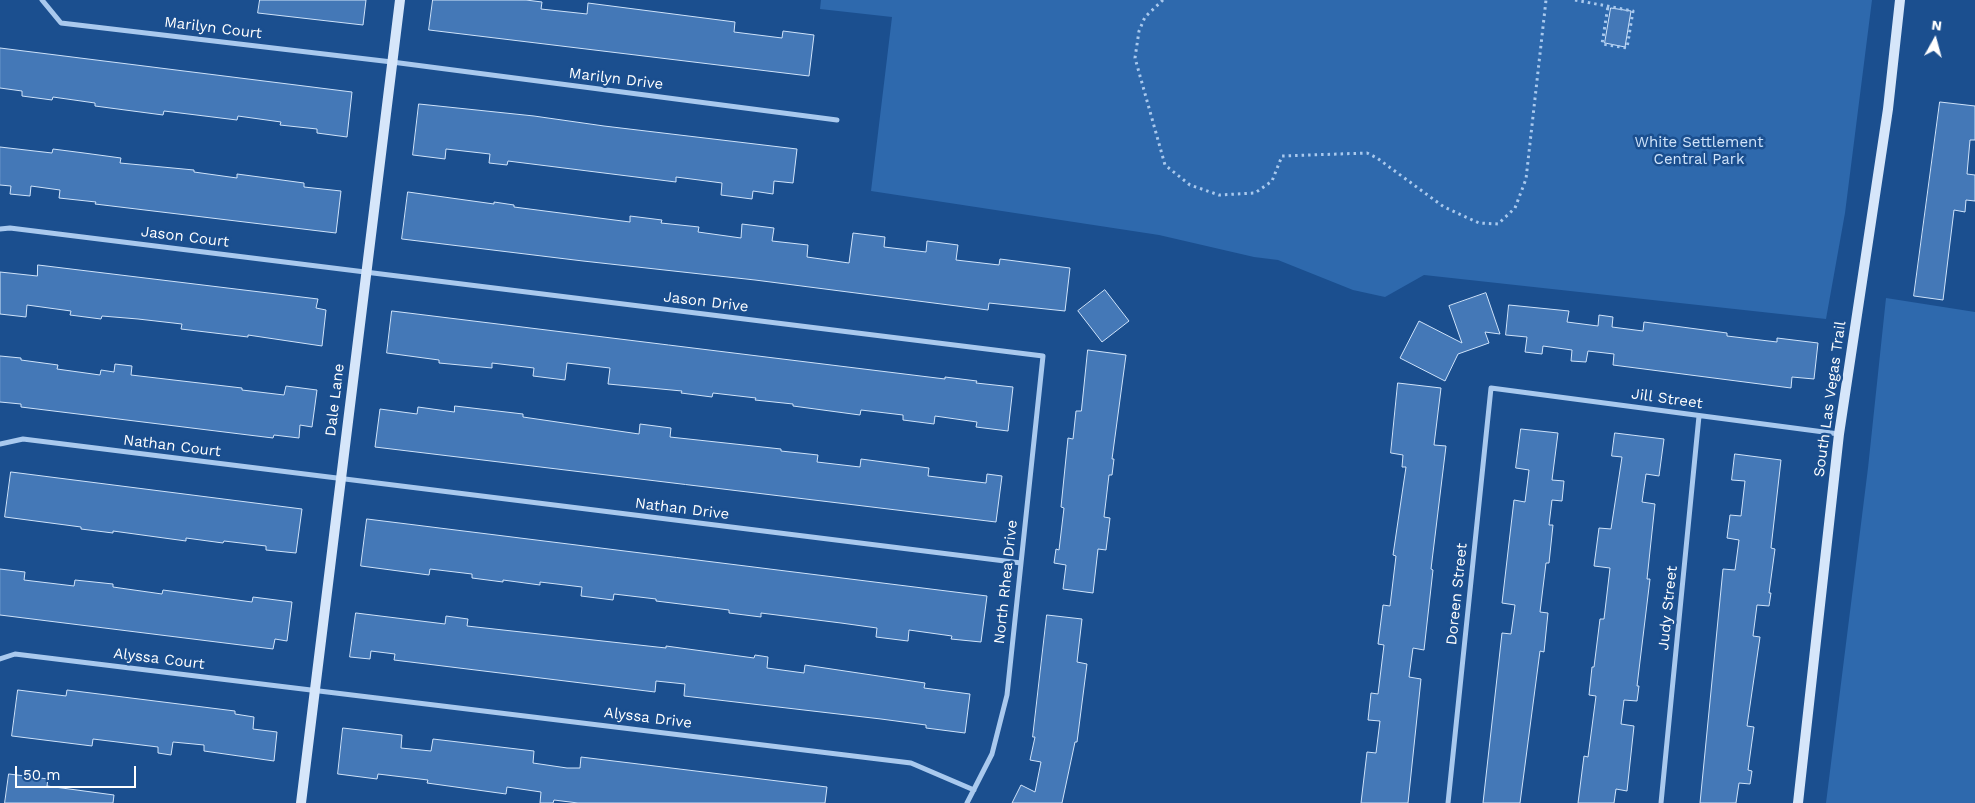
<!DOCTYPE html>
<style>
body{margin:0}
#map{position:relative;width:1975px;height:803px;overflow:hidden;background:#1b4f8f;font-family:"Work Sans",sans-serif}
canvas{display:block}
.north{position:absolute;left:1910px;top:15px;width:50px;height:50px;-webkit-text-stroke:4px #1b4f8f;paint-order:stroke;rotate:7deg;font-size:14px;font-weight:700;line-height:20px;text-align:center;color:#fff}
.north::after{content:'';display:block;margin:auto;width:18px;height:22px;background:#fff;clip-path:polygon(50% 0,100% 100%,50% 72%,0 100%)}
.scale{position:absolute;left:15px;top:766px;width:121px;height:22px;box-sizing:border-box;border:2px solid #fff;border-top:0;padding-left:6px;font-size:15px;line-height:18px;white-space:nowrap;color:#fff;-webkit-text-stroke:4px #1b4f8f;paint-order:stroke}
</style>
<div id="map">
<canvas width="1975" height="803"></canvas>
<div class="north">N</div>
<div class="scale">50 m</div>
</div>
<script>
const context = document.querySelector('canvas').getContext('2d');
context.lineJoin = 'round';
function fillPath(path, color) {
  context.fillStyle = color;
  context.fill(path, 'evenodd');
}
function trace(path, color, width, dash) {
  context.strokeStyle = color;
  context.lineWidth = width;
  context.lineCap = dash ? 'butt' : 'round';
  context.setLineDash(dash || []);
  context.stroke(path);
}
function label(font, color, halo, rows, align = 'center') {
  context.font = font + ' "Work Sans",sans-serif';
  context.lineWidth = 5;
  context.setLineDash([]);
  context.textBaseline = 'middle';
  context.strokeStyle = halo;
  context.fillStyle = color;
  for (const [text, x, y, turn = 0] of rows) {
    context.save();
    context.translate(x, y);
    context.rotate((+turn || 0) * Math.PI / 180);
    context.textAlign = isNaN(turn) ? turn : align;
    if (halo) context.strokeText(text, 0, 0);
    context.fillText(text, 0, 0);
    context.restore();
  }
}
const green = new Path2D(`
 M 821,0 L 1872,0 L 1845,213 L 1826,319 L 1424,275 L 1385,297 L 1353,290 L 1278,260 L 1254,257 L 1159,235 L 871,191 L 892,17 L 820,9 Z
 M 1886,298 L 1975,312 L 1975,803 L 1826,803 L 1868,468 Z`);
const building = new Path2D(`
 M 260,0 L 366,0 L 363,25 L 258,13 Z
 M 433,0 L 526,0 L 542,2 L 541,9 L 587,14 L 588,3 L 735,22 L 734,32 L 782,38 L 783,31 L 814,35 L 809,76 L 429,30 Z
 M 1611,8 L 1631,11 L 1625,47 L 1605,43 Z
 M 0,48 L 352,92 L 347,137 L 317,133 L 317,129 L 280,125 L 281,122 L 238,116 L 237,120 L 164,111 L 163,115 L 95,106 L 95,103 L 53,97 L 52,100 L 22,96 L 22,91 L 0,88 Z
 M 1940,102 L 1975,106 L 1975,140 L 1970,140 L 1967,174 L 1975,175 L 1975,201 L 1966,200 L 1965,212 L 1954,210 L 1943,300 L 1914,296 Z
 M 419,104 L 534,116 L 604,126 L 797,149 L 793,183 L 774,181 L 773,194 L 753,191 L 752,199 L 721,195 L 722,183 L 676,177 L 676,182 L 508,161 L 507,165 L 489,163 L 490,154 L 446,149 L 445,159 L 413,155 Z
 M 0,147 L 52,153 L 53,149 L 84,153 L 121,158 L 120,163 L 194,170 L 194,172 L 237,178 L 237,174 L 267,178 L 304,183 L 304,187 L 341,191 L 336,233 L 95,204 L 96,202 L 59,198 L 60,190 L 31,186 L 30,196 L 10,194 L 11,186 L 0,185 Z
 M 408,192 L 494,204 L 494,202 L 514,205 L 514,207 L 630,222 L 630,216 L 662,220 L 661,223 L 699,227 L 698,232 L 741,238 L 742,224 L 774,228 L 772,241 L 808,245 L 807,257 L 849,263 L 853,233 L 885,237 L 884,247 L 926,252 L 927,241 L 958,245 L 956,260 L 999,265 L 1000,259 L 1070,268 L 1065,311 L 989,303 L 988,310 L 755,280 L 583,261 L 402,239 Z
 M 38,265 L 318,299 L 316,308 L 326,310 L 322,346 L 248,335 L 248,337 L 181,329 L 182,324 L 138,319 L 102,316 L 101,319 L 70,315 L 71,311 L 27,305 L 26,317 L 0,314 L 0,272 L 37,276 Z
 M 1105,290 L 1129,321 L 1102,342 L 1078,311 Z
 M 1486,293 L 1500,334 L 1485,332 L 1489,343 L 1458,354 L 1445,381 L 1400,358 L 1419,321 L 1462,343 L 1449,306 Z
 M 1509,305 L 1569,311 L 1567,322 L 1598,326 L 1599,315 L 1613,317 L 1612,327 L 1643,331 L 1644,322 L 1727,333 L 1727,336 L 1777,342 L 1777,338 L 1818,343 L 1814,379 L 1792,377 L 1791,388 L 1613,365 L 1614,354 L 1588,351 L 1586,362 L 1571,361 L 1572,350 L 1543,346 L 1542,354 L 1525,352 L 1527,337 L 1506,335 Z
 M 392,311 L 945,379 L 945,377 L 977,381 L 976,383 L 1013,387 L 1008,431 L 976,427 L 977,422 L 935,416 L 934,424 L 903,420 L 903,415 L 861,410 L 860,415 L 793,406 L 793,404 L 755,400 L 756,398 L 713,393 L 712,397 L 681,393 L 682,391 L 608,384 L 610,368 L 567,363 L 565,380 L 533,376 L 534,368 L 492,363 L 492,368 L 439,363 L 439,360 L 387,353 Z
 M 1088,350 L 1126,355 L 1112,459 L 1114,459 L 1112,475 L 1109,475 L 1104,517 L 1110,518 L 1106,550 L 1098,549 L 1093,593 L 1063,589 L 1066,565 L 1054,563 L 1056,549 L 1059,550 L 1064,508 L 1061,507 L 1068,438 L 1073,439 L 1076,411 L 1081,411 Z
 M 0,356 L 21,358 L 21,360 L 58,365 L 57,369 L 100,375 L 101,370 L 114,372 L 115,364 L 132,366 L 131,375 L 242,388 L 242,390 L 284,395 L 286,386 L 317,390 L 312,427 L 300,425 L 299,438 L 274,435 L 273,438 L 21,407 L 21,404 L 0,402 Z
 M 1398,383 L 1441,388 L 1434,445 L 1446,446 L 1431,569 L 1433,570 L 1424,650 L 1413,648 L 1409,677 L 1421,679 L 1408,803 L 1361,803 L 1367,752 L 1376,753 L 1380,721 L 1368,720 L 1371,693 L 1378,694 L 1384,645 L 1378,644 L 1383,605 L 1390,606 L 1396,556 L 1393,555 L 1406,467 L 1402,467 L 1403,455 L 1391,453 Z
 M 455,406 L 523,414 L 523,417 L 639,434 L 640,424 L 671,428 L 670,437 L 781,449 L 781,451 L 818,455 L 817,462 L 860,467 L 861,459 L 929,468 L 928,476 L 986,483 L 987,474 L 1002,476 L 996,522 L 375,447 L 380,409 L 417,414 L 418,407 L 454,412 Z
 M 1521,429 L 1558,433 L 1552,480 L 1564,481 L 1562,501 L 1552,500 L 1549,525 L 1553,525 L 1549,563 L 1546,563 L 1540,612 L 1548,613 L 1544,652 L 1540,651 L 1520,803 L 1483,803 L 1502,633 L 1511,634 L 1515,605 L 1502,603 L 1514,500 L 1525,502 L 1529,470 L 1516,468 Z
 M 1615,433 L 1664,439 L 1659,476 L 1646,474 L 1642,502 L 1655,504 L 1647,579 L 1650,579 L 1637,686 L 1639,686 L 1637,701 L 1624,700 L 1621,724 L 1634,726 L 1627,791 L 1616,789 L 1614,803 L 1578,803 L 1584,756 L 1588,757 L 1596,696 L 1589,695 L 1592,667 L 1594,667 L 1600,619 L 1604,619 L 1610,568 L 1594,566 L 1599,528 L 1611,529 L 1622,457 L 1612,456 Z
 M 1735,454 L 1781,460 L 1771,548 L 1775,549 L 1769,593 L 1771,593 L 1769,606 L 1757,605 L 1753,636 L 1760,637 L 1747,726 L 1754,727 L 1748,770 L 1752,771 L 1750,784 L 1739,783 L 1736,803 L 1700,803 L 1723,569 L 1735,570 L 1739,540 L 1727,538 L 1730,515 L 1741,516 L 1745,481 L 1732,480 Z
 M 11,472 L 302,509 L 296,553 L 266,550 L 266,546 L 224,541 L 223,543 L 186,538 L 186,541 L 113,531 L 113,533 L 81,529 L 81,527 L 5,517 Z
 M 367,519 L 987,596 L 981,642 L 951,639 L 952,636 L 909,630 L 908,641 L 876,637 L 877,628 L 841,623 L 761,613 L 761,617 L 729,613 L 729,610 L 656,601 L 656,599 L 614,594 L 613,600 L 581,596 L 582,587 L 540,582 L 540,585 L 503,580 L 503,582 L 472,578 L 472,574 L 430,569 L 429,575 L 361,566 Z
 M 0,569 L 25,572 L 24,580 L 74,586 L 75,580 L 113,584 L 113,587 L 162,594 L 163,590 L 252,602 L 253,597 L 292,602 L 287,641 L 275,639 L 273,649 L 0,615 Z
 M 356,613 L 445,624 L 446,616 L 468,619 L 467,626 L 666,648 L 666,646 L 754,658 L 755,655 L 768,657 L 767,668 L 804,673 L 805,665 L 925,683 L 924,688 L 970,694 L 965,733 L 926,728 L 926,725 L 881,719 L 684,696 L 685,684 L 656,681 L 655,692 L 394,660 L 395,654 L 371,651 L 370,659 L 350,657 Z
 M 1047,615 L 1082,619 L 1077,662 L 1087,664 L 1077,742 L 1075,742 L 1062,803 L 1012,803 L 1021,785 L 1035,792 L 1041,762 L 1030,760 L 1035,737 L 1033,737 Z
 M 18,690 L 66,696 L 67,690 L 235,711 L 235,714 L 254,717 L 253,729 L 277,732 L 274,761 L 204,751 L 204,745 L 173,742 L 171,755 L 158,753 L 158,747 L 93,739 L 92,746 L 12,736 Z
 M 343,728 L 402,735 L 401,748 L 431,751 L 433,739 L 534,751 L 533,763 L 567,768 L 580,768 L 581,757 L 827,787 L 825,803 L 578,803 L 554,800 L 553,803 L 540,803 L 541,792 L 507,787 L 506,794 L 427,783 L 428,780 L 378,774 L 377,779 L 338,774 Z
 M 9,774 L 48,779 L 47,786 L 114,795 L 113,803 L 5,803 Z`);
const path = new Path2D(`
 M 1163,0 L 1145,17 L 1139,31 L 1135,58 L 1165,165 L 1190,185 L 1219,195 L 1255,193 L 1272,181 L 1282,156 L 1367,153 L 1377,158 L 1444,207 L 1479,223 L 1498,224 L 1515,208 L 1526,179 L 1546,0
 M 1575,0 L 1633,11 L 1627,48 L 1602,44 L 1608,6`);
const street = new Path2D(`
 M 42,0 L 61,23 L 392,62 L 837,120
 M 0,229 L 10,228 L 1043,356 L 1007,695 L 992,754 L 967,803
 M 0,444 L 23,439 L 1021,563
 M 0,659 L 15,654 L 911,763 L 974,790
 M 1448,803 L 1491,388 L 1839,434
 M 1661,803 L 1699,416`);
const secondary = new Path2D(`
 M 301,803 L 400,0
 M 1798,803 L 1839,434 L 1888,109 L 1900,0`);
const streetNames = [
 ["Marilyn Court",213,28,7],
 ["Marilyn Drive",616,79,7],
 ["Jason Court",185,237,7],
 ["Jason Drive",706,302,7],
 ["Jill Street",1667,399,8],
 ["South Las Vegas Trail",1830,399,-82],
 ["Dale Lane",335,400,-83],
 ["Nathan Court",172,446,7],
 ["Nathan Drive",682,509,7],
 ["North Rhea Drive",1006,582,-84],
 ["Doreen Street",1457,594,-84],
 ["Judy Street",1668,608,-84],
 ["Alyssa Court",159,659,7],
 ["Alyssa Drive",648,718,7]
];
const parkNames = [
 ["White Settlement",1699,143],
 ["Central Park",1699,160]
];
fillPath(green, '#2e69ad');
fillPath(building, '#4478b7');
trace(building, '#cfe3fa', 1);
trace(path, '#a9c9ee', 3, [2.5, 4]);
trace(street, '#a9c9ee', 5);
trace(secondary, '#d6e6fa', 10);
label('15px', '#fff', '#1b4f8f', streetNames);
label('15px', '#cfe3fa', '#1b4f8f', parkNames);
</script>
